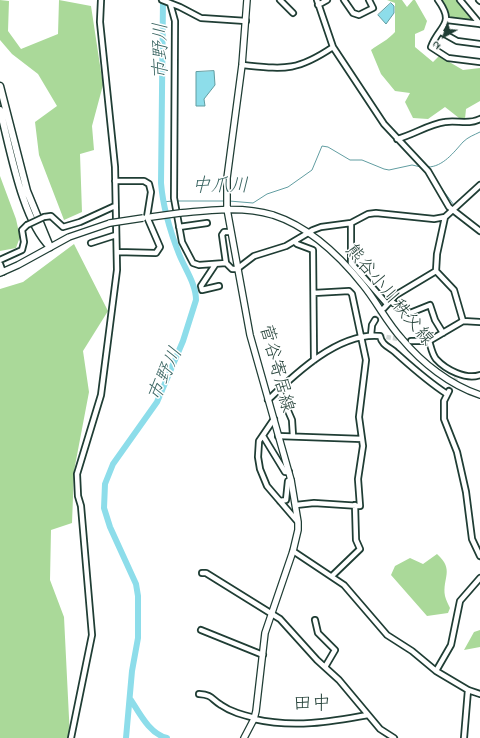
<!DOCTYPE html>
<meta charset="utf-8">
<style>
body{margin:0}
#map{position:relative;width:480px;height:738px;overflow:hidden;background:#fff;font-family:"Indie Flower",sans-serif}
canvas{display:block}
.north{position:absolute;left:424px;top:16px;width:40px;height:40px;-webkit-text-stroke:3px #fff;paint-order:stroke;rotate:220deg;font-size:11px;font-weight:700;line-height:16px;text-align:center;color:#1f3d34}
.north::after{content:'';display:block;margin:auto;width:14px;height:18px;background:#1f3d34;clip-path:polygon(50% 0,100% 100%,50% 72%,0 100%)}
</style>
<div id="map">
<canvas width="480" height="738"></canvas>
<div class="north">N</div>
</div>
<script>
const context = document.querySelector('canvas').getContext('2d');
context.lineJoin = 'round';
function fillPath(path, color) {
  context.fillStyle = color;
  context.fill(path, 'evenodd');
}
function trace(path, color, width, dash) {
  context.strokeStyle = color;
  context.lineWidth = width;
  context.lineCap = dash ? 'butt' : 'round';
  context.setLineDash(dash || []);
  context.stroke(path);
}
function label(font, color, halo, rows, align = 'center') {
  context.font = font + ' "Indie Flower","Klee One",sans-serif';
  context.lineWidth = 3;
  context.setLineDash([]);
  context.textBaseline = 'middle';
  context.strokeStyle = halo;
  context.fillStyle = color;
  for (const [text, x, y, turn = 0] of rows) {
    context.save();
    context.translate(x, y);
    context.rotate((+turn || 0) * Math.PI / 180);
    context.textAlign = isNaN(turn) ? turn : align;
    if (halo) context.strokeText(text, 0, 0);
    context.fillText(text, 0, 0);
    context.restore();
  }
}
const green = new Path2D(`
 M 0,0 L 9,1 L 8,31 L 21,49 L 58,34 L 59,0 L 91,6 L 103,85 L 92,126 L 94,150 L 80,154 L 82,212 L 64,220 L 39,155 L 35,122 L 57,106 L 38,74 L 12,54 L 0,40 Z
 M 387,0 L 402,0 L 407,7 L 413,0 L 415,0 L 427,21 L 424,30 L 415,34 L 415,47 L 433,62 L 439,56 L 463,70 L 480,68 L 480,101 L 466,109 L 465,119 L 459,118 L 445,107 L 428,119 L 413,118 L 405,102 L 410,93 L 395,91 L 381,74 L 371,50 C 379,44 388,40 395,32 L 395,3 Z
 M 439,0 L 458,0 L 476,22 L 450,19 L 446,10 Z
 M 0,176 L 16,219 L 20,237 L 16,248 L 0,251 Z
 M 74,244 L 108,311 L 83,351 L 89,392 L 74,471 L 72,523 L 51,530 L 50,580 L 64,617 L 70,738 L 0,738 L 0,289 L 23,282 Z
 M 437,554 C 455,570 442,578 445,596 C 446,600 448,604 450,608 L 448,613 L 427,616 L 391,575 L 395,566 L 410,558 L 423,564 Z
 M 480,630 L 480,647 L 464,650 L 474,632 Z`);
const water = new Path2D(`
 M 391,3 L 394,6 L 394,13 L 386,24 L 378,15 Z
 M 214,71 L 215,85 L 204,99 L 205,106 L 196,106 L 196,72 Z`);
const stream = new Path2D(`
 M 428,167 C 443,167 454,152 463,142 C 468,137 474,135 480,132
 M 429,168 L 437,183
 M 439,185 L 454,205
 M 177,201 L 225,201
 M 229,201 L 253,203 L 267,194 L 288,187 L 312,170 L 322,146 L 328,147 L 350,160 L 362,160 L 384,169 L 389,170 L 412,165 L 421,167
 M 162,202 L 173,201
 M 457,209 L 480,189`);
const river = new Path2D(`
 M 131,700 C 140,714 150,734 167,738
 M 126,738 L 132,671 L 138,638 L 138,596 L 136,584 L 110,527 L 104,508 L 105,484 L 113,464 L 157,402 L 183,341 L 196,300 C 196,284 185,269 179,254 C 170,231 163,208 161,183 L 163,0`);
const minorTunnel = new Path2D(`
 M 375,320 L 383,309
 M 380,336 L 411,341
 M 449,391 L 456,378`);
const minor = new Path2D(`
 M 162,0 L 180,7 L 201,18 L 246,21
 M 280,0 L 293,13
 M 317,0 L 333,47 L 384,124 L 428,171 L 449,207 L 480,231
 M 344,0 L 353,13 L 359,15 L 373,8 L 369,0
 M 438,0 C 456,25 439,25 431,47 L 448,58 L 480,62
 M 460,0 L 480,24
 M 479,0 L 480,1
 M 170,3 L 175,21 L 174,198 L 182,242 L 193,263 L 199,265 L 226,263 L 232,269 L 237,269 L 254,256 L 286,246 L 313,230 L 321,227 L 351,223 L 368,214 L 376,213 L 434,219 L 445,217 L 480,185
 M 318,5 L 327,0
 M 447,20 L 480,24
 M 441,32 L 457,41 L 480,44
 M 242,65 C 284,69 296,72 333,47
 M 397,139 C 413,135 429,124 445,122 C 458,120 468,125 480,119
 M 115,181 L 144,181 L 149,184 L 151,192 L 147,217 L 160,247 L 156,253 L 117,252
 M 44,217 L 51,216 L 63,227 L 80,222 L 115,206
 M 445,217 L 437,254 L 436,271 L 454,290 L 463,321
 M 351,223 L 351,263 L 387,304
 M 179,227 L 207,223
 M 295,242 L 297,244 L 313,250 L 314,360
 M 91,243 L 116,235
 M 0,260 L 22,250 L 24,242 L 22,230 L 27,225
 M 226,263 L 222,235 L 224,232 L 230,232
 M 0,264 L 3,272
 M 215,265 L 201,286 L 202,290 L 219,286
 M 390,301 L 410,313 L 430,305 L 435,320 L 443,333
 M 384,308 L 396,295 L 436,271
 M 371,335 L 372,325 L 375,320
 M 411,341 L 429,341 L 463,321 L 480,322
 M 429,341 C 431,347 432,354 436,359 C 446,370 466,380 480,375
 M 279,390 L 292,420 L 293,436
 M 449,391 L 444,401 L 444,419 L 457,452 L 466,492 L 472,539 L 480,556
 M 268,400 C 296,373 339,332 380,336 C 382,346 390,347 396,353 C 414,369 427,381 447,394
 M 274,419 L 259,441 L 258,457 L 260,469 L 267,486 L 297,521
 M 263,436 L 285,472 L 289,472
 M 278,436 L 362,439
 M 280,501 L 286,500 L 288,481 L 291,480
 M 296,505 L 314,503 L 360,506 L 358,479 L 363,446 L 359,417 L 366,360 L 352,294 L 349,291 L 314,293
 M 293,551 L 344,585 L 387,635 L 412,651 L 436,671 L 468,690 L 480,694
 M 202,573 L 206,573 L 280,619 L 317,660 L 339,680 L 380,729 L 394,738
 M 332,576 L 360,549 L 356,540 L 355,505
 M 315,620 L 318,633 L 335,650 L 325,667
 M 201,630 L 263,655
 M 436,671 L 451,645 L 460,601 L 480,578
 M 199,694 C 213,695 211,699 221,705 C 231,712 243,715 255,718
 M 254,719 C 293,728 330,722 368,715
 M 71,738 L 92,635 L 81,506 L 78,496 L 77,474 L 101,395 L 117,270 L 115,167 L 100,22 L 101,0
 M 464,738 L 468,690`);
const major = new Path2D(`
 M 180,213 C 211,210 243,206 273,215 C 310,227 339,255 363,285 C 377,302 387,323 402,339 C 422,363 450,385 480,395
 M 0,273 L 18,265 L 69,237 L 110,223
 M 244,738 L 254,719 L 256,711 L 265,633 L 293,551 L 298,530 L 298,522 L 291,480 L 250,335 L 227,209 L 227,178 L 242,65 L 247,0`);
const highway = new Path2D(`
 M 0,86 L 27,191 L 50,247
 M 0,110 C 10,147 22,220 50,247`);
const minorBridge = new Path2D(`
 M 27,225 L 44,217`);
const majorBridge = new Path2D(`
 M 151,217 L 180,213
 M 110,223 L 143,218`);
const streetNames = [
 ["熊谷小川秩父線",388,296,50],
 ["菅谷寄居線",275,369,75]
];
const waterNames = [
 ["市野川",163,51,-90],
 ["中爪川",220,188],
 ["市野川",167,375,-65]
];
const neighbourhoodNames = [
 ["田中",312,706]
];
fillPath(green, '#aad999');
fillPath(water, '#8dddea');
trace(water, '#619da1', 1);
trace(stream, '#619da1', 1);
trace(river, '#8dddea', 6);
trace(minorTunnel, '#d2d8d6', 4.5, [4.5, 2]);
trace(minor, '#1f3d34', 8);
trace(major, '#1f3d34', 8);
trace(highway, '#1f3d34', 9);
trace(minor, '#fff', 4.5);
trace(major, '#fff', 5.5);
trace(highway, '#fff', 6);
trace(minorBridge, '#1f3d34', 8, []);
trace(majorBridge, '#1f3d34', 8, []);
trace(minorBridge, '#fff', 4.5);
trace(majorBridge, '#fff', 5.5);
label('18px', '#1f3d34', '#fff', streetNames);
label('italic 19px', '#3a6562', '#fff', waterNames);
label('19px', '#1f3d34', '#fff', neighbourhoodNames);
</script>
